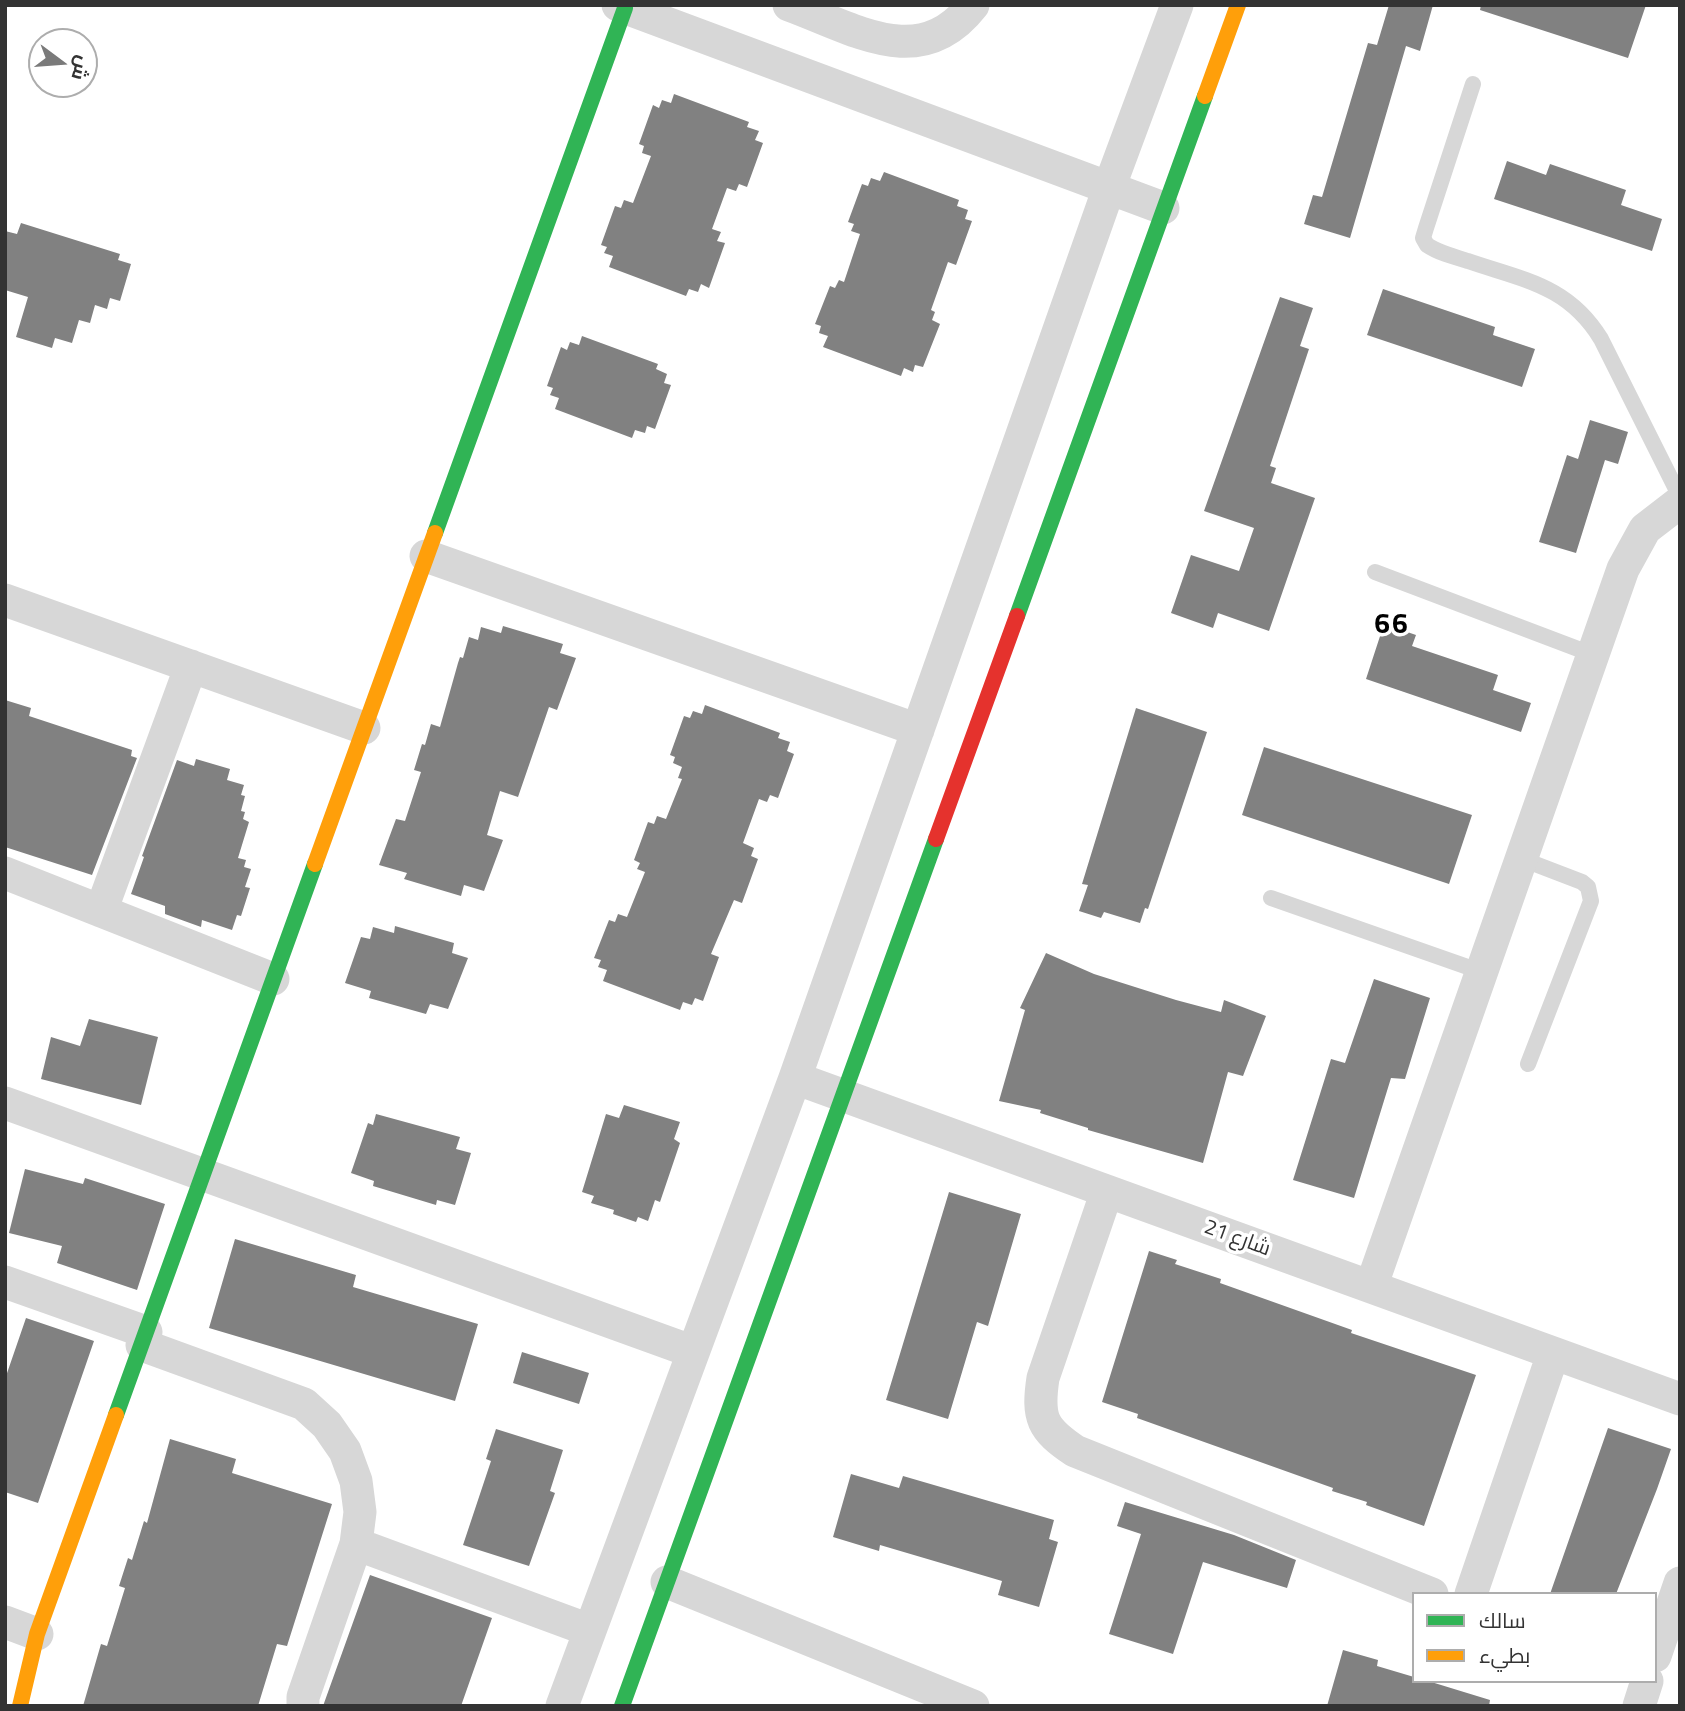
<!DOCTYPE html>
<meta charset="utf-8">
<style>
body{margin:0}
#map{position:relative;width:1685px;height:1711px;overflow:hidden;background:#fff;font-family:"Titillium Web",Cairo,sans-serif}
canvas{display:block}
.frame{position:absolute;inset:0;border:7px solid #333;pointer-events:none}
.legend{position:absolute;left:1412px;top:1592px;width:245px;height:91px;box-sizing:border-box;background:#fff;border:2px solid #adadad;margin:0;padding:9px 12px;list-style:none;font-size:21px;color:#333}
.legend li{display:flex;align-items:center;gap:14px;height:35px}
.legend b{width:35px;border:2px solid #adadad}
.north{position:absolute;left:28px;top:28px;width:70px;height:70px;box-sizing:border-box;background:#fff;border:2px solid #adadad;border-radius:50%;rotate:106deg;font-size:19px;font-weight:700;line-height:28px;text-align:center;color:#333}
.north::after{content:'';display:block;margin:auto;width:24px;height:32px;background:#7a7a7a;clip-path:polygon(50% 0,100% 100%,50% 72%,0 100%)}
</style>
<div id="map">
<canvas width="1685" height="1711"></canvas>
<div class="frame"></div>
<ul class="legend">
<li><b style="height:9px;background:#30b455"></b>سالك</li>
<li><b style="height:9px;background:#ff9f0a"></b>بطيء</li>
</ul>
<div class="north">ش</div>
</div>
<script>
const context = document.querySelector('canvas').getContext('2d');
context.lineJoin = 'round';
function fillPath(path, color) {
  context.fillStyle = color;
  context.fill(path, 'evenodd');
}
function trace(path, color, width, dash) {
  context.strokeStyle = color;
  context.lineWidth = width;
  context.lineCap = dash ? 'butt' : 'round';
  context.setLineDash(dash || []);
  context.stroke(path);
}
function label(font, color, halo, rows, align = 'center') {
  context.font = font + ' "Titillium Web",Cairo,sans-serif';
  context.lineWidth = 7;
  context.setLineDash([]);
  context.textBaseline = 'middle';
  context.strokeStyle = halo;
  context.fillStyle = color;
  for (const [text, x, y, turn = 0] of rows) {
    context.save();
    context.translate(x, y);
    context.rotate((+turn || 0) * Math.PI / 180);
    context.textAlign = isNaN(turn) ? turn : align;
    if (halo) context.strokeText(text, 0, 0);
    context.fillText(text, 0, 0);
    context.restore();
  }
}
const building = new Path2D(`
 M 1389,5 L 1433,5 L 1420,51 L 1406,46 L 1350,238 L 1304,224 L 1313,195 L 1322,197 L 1368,43 L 1377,45 Z
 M 1481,5 L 1646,5 L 1628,58 L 1480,10 Z
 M 674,94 L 749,122 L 747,127 L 759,131 L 755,140 L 763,143 L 747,187 L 739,184 L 736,191 L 727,188 L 712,229 L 721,232 L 717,241 L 725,243 L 709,288 L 701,284 L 698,292 L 689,289 L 686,296 L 609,267 L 613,256 L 604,253 L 607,247 L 601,245 L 615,206 L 621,208 L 624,200 L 633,203 L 651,156 L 642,153 L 644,146 L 639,144 L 653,105 L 659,108 L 662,100 L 671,103 Z
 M 1507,161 L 1546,175 L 1550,164 L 1626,190 L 1621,205 L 1662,219 L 1652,251 L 1494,199 Z
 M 884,172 L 959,200 L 957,206 L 968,210 L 965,219 L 972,221 L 956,265 L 948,262 L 931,310 L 935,312 L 932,320 L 940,324 L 923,367 L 915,365 L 913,372 L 904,368 L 901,376 L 823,347 L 828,336 L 819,333 L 821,326 L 815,324 L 830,286 L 835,288 L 839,280 L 844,282 L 860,234 L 851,231 L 854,224 L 848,222 L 862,184 L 868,186 L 871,178 L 880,181 Z
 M 21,223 L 120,254 L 118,260 L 131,264 L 120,301 L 110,298 L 107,309 L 95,305 L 90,323 L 79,320 L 72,343 L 55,338 L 52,348 L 16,337 L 28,297 L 5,290 L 5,231 L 17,234 Z
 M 1383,289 L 1495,327 L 1493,335 L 1535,349 L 1522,387 L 1367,335 Z
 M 1280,297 L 1313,308 L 1300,346 L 1309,349 L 1270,466 L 1276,468 L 1271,483 L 1315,498 L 1269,631 L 1218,613 L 1213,628 L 1171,613 L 1191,555 L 1239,571 L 1254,528 L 1204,511 Z
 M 582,336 L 658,364 L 656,369 L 667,374 L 664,383 L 671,385 L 655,429 L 647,426 L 645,433 L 635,430 L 632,438 L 555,409 L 559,398 L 550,395 L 553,388 L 547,386 L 561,347 L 567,350 L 570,342 L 579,345 Z
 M 1590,420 L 1628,432 L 1618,464 L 1605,460 L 1576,553 L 1539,542 L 1567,455 L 1578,459 Z
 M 1384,624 L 1416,635 L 1412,646 L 1498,675 L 1493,690 L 1531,703 L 1521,732 L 1366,679 Z
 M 503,626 L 563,644 L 560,653 L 576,658 L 557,710 L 549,707 L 518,797 L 500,791 L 487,835 L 503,840 L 484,891 L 464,885 L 461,896 L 404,879 L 407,873 L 379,865 L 396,819 L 405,821 L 421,772 L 414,770 L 422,744 L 425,745 L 431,724 L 440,727 L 458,663 L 460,657 L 463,658 L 469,637 L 478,640 L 481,627 L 501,633 Z
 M 5,700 L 31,708 L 29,716 L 132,750 L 131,756 L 137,758 L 92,875 L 5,847 Z
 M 705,705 L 780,733 L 778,738 L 790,742 L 787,751 L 794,754 L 778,798 L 770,795 L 767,802 L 759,799 L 743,843 L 754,848 L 751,856 L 758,859 L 742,903 L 734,900 L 711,954 L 719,957 L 703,1001 L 695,998 L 692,1005 L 683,1002 L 680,1010 L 603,981 L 607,970 L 598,967 L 601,960 L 594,958 L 609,920 L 615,922 L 618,914 L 627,917 L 645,872 L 637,869 L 640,863 L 634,860 L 648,822 L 654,824 L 657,816 L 666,819 L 682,779 L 678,778 L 682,767 L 673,763 L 675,757 L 670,755 L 684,716 L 690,718 L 693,711 L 702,714 Z
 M 1136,708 L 1207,732 L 1148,909 L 1145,908 L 1140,923 L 1104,912 L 1101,918 L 1079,911 L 1088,885 L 1082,884 Z
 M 1264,747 L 1472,815 L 1449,884 L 1242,815 Z
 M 196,759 L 230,769 L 227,780 L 244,785 L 241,795 L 245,796 L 241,811 L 245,812 L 243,819 L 249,822 L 238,858 L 246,860 L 244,867 L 251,869 L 245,887 L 250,888 L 241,916 L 237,915 L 232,930 L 202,920 L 201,927 L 165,914 L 165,906 L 131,894 L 144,857 L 142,856 L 177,760 L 194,766 Z
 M 395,926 L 454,943 L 452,953 L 468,958 L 448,1009 L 430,1004 L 426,1014 L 369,998 L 371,991 L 345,983 L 361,937 L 370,939 L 373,927 L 394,933 Z
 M 1046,953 L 1094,974 L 1176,1000 L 1221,1012 L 1224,1000 L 1266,1016 L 1243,1076 L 1228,1072 L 1203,1163 L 1088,1130 L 1088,1128 L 1040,1113 L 1041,1110 L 999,1101 L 1025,1010 L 1020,1008 Z
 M 1374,979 L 1430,998 L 1405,1079 L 1391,1078 L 1354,1198 L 1293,1180 L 1331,1059 L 1345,1063 Z
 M 89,1019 L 158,1037 L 141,1105 L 41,1079 L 51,1037 L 80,1046 Z
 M 624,1105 L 680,1122 L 674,1139 L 680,1143 L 660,1202 L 655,1200 L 648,1221 L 638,1217 L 636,1222 L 613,1214 L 614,1210 L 591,1203 L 594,1196 L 582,1192 L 606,1114 L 619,1118 Z
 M 376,1114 L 460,1137 L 456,1149 L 471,1153 L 455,1205 L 437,1200 L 436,1205 L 373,1186 L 374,1181 L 351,1173 L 368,1123 L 373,1125 Z
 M 25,1169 L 83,1184 L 85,1178 L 165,1204 L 137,1290 L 57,1263 L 62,1246 L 9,1233 Z
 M 949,1192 L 1021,1214 L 988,1326 L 977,1322 L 948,1419 L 886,1400 Z
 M 235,1239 L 356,1275 L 353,1287 L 478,1324 L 455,1401 L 209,1328 Z
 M 1149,1251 L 1177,1260 L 1175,1264 L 1221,1279 L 1220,1283 L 1352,1330 L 1351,1333 L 1476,1375 L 1424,1526 L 1366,1505 L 1367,1502 L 1332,1491 L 1333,1488 L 1137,1418 L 1138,1414 L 1102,1402 Z
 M 26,1318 L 94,1341 L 38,1503 L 5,1492 L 5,1379 Z
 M 522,1352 L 589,1373 L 579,1404 L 513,1383 Z
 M 1608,1428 L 1671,1449 L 1657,1489 L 1616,1594 L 1550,1594 Z
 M 496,1429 L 563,1450 L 550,1491 L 555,1493 L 529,1566 L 463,1545 L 491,1461 L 486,1459 Z
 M 170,1439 L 236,1459 L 232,1473 L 332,1504 L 287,1646 L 277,1644 L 258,1706 L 83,1706 L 101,1644 L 107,1646 L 125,1588 L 119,1586 L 128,1558 L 132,1560 L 144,1521 L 147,1523 Z
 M 851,1474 L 899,1488 L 903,1476 L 1054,1520 L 1049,1539 L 1058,1542 L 1039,1607 L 998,1595 L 1002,1581 L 880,1545 L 879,1551 L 833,1537 Z
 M 1125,1502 L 1234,1535 L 1296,1560 L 1287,1588 L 1203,1562 L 1173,1654 L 1109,1634 L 1141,1534 L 1117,1526 Z
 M 370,1575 L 492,1618 L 461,1706 L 323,1706 Z
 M 1343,1650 L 1378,1660 L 1377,1666 L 1414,1677 L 1414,1681 L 1428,1681 L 1490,1700 L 1489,1706 L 1327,1706 Z`);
const lane = new Path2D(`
 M 1473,84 L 1426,228 L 1423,238 L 1427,245 C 1439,253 1454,257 1468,261 C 1523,280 1568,285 1601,339 L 1680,497
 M 1375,572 L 1594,655
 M 1522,859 L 1582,882 L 1588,887 L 1591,901 L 1528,1064
 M 1271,898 L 1482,972`);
const street = new Path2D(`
 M 618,5 L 1163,208
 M 789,5 C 855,29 920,73 973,5
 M 426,556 L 918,730
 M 5,600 L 364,728
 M 5,873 L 273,979
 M 101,911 L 191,666
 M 795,1078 L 1680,1399
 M 5,1103 L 691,1351
 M 1107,1191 L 1043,1378 C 1037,1418 1042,1429 1075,1451 L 1432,1594
 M 5,1282 L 146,1332
 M 1371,1287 L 1623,569 L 1645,529 L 1680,502
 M 142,1345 L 304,1404 L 327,1425 L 345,1451 L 356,1481 L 360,1512 L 356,1544 L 303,1697 L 303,1706
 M 356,1544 L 589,1630
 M 667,1582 L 973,1706
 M 1471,1594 L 1553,1354
 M 5,1622 L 37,1634
 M 1655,1656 L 1680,1583
 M 562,1706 L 795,1078 L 1109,188 L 1177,5
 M 1639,1706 L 1647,1681`);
const fast = new Path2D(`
 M 435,533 L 625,8
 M 1017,616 L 1205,96
 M 116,1415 L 315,864
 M 622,1706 L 936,839`);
const slow = new Path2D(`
 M 1205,96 L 1238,5
 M 315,864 L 435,533
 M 20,1706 L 37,1634 L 116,1415`);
const jam = new Path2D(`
 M 936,839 L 1017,616`);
const streetNames = [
 ["شارع 21",1237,1239,20]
];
const districtNames = [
 ["66",1392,626]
];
fillPath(building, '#818181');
trace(lane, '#d7d7d7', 16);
trace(street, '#d7d7d7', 33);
trace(fast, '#30b455', 16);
trace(slow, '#ff9f0a', 16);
trace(jam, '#e5322d', 16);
label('21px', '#333', '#fff', streetNames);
context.letterSpacing = '2px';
label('bold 28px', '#000', '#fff', districtNames);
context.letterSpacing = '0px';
</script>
